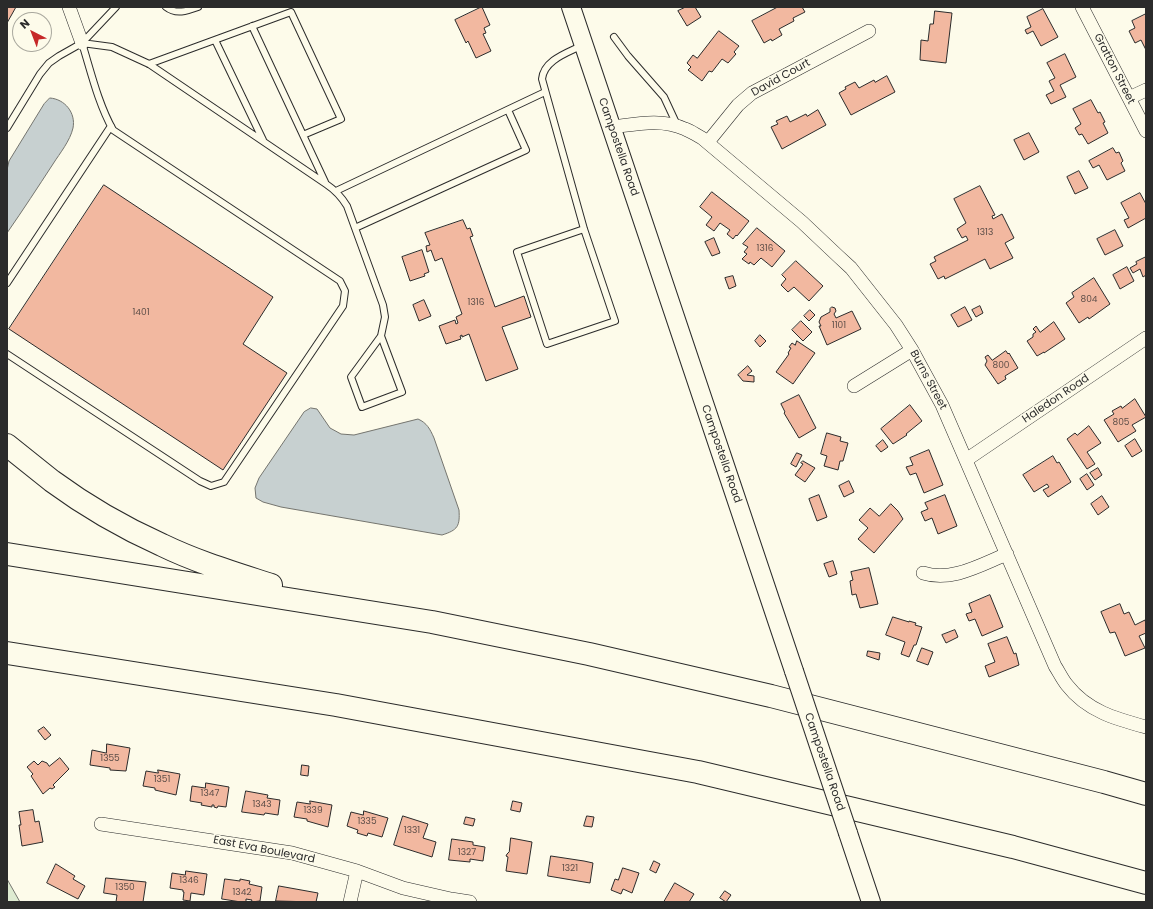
<!DOCTYPE html>
<style>
body{margin:0}
#map{position:relative;width:1153px;height:909px;overflow:hidden;background:#fdfbea;font-family:Poppins,sans-serif}
canvas{display:block}
.frame{position:absolute;inset:0;border:8px solid #2b2b2b;pointer-events:none}
.north{position:absolute;left:12px;top:12px;width:40px;height:40px;box-sizing:border-box;background:#fdfbea;border:1px solid #a9a89e;border-radius:50%;rotate:318deg;font-size:11px;font-weight:700;line-height:16px;text-align:center;color:#2b2b2b}
.north::after{content:'';display:block;margin:auto;width:14px;height:18px;background:#c62828;clip-path:polygon(50% 0,100% 100%,50% 72%,0 100%)}
</style>
<div id="map">
<canvas width="1153" height="909"></canvas>
<div class="frame"></div>
<div class="north">N</div>
</div>
<script>
const context = document.querySelector('canvas').getContext('2d');
context.lineJoin = 'round';
function fillPath(path, color) {
  context.fillStyle = color;
  context.fill(path, 'evenodd');
}
function trace(path, color, width, dash) {
  context.strokeStyle = color;
  context.lineWidth = width;
  context.lineCap = dash ? 'butt' : 'round';
  context.setLineDash(dash || []);
  context.stroke(path);
}
function label(font, color, halo, rows, align = 'center') {
  context.font = font + ' Poppins,sans-serif';
  context.lineWidth = 3;
  context.setLineDash([]);
  context.textBaseline = 'middle';
  context.strokeStyle = halo;
  context.fillStyle = color;
  for (const [text, x, y, turn = 0] of rows) {
    context.save();
    context.translate(x, y);
    context.rotate((+turn || 0) * Math.PI / 180);
    context.textAlign = isNaN(turn) ? turn : align;
    if (halo) context.strokeText(text, 0, 0);
    context.fillText(text, 0, 0);
    context.restore();
  }
}
const green = new Path2D(`
 M 7,879 L 20,902 L 7,902 Z`);
const water = new Path2D(`
 M 50,98 C 65,99 76,113 73,128 C 70,141 60,153 53,164 C 38,187 23,210 7,233 L 7,170 L 9,161 L 44,104 Z
 M 311,408 L 317,409 L 330,428 L 341,434 L 354,435 L 418,419 C 427,423 430,429 434,438 L 459,510 C 460,526 458,530 442,535 L 281,507 L 263,502 L 256,498 L 255,488 L 259,478 L 304,412 Z`);
const building = new Path2D(`
 M 7,7 L 16,7 L 7,23 Z
 M 482,7 L 490,25 L 484,28 L 486,33 L 483,34 L 491,51 L 476,58 L 468,41 L 466,43 L 455,20 Z
 M 686,7 L 695,7 L 701,17 L 687,26 L 678,11 Z
 M 778,7 L 802,7 L 805,12 L 793,18 L 794,21 L 779,29 L 782,35 L 772,41 L 771,39 L 764,43 L 752,21 Z
 M 1043,9 L 1058,37 L 1041,46 L 1033,31 L 1027,34 L 1025,30 L 1031,27 L 1027,17 Z
 M 935,11 L 952,13 L 946,63 L 920,60 L 921,40 L 928,41 L 930,24 L 933,24 Z
 M 1146,14 L 1146,50 L 1141,40 L 1135,43 L 1129,31 L 1135,28 L 1132,21 Z
 M 719,31 L 739,46 L 734,52 L 736,54 L 728,63 L 722,59 L 712,72 L 709,71 L 702,81 L 688,70 L 691,67 L 687,63 L 693,55 L 697,58 Z
 M 1065,54 L 1076,77 L 1060,85 L 1066,97 L 1051,104 L 1046,95 L 1054,91 L 1049,81 L 1055,78 L 1047,63 Z
 M 887,76 L 895,92 L 851,115 L 839,93 L 846,89 L 845,87 L 855,82 L 859,88 L 874,80 L 875,82 Z
 M 1091,100 L 1098,113 L 1100,112 L 1105,122 L 1103,123 L 1108,133 L 1088,144 L 1082,134 L 1079,135 L 1075,128 L 1081,124 L 1073,109 Z
 M 818,110 L 826,125 L 782,149 L 771,127 L 778,124 L 776,121 L 787,116 L 790,122 L 806,114 L 807,116 Z
 M 1029,133 L 1039,152 L 1024,160 L 1014,140 Z
 M 1113,148 L 1116,153 L 1119,152 L 1123,161 L 1121,163 L 1125,171 L 1107,180 L 1099,165 L 1093,168 L 1089,161 Z
 M 1079,171 L 1088,188 L 1075,194 L 1067,177 Z
 M 104,185 L 273,297 L 243,344 L 287,373 L 223,470 L 9,329 Z
 M 980,186 L 995,215 L 992,216 L 993,219 L 1002,214 L 1014,238 L 1005,243 L 1013,258 L 990,269 L 985,259 L 945,279 L 944,276 L 938,279 L 930,264 L 936,261 L 934,257 L 968,240 L 966,236 L 962,238 L 957,229 L 966,223 L 954,199 Z
 M 712,192 L 749,221 L 737,236 L 736,235 L 733,239 L 727,234 L 730,230 L 720,223 L 714,231 L 706,225 L 712,217 L 700,207 Z
 M 1140,193 L 1146,204 L 1146,218 L 1128,228 L 1124,220 L 1129,218 L 1121,203 Z
 M 463,220 L 467,229 L 470,228 L 473,236 L 470,237 L 495,307 L 524,296 L 531,317 L 502,327 L 518,369 L 486,381 L 469,334 L 462,337 L 462,335 L 460,336 L 461,339 L 446,344 L 439,326 L 455,320 L 456,324 L 458,323 L 456,317 L 462,314 L 442,258 L 435,261 L 431,250 L 427,252 L 426,246 L 430,245 L 425,233 Z
 M 757,228 L 785,251 L 772,267 L 761,258 L 754,265 L 750,262 L 749,264 L 742,259 L 747,254 L 744,252 L 748,247 L 743,244 Z
 M 1115,230 L 1123,246 L 1105,255 L 1097,239 Z
 M 714,238 L 720,253 L 712,256 L 705,242 Z
 M 422,250 L 429,272 L 424,274 L 425,276 L 410,281 L 402,257 Z
 M 1146,257 L 1146,275 L 1143,277 L 1140,269 L 1133,273 L 1130,268 L 1137,264 L 1136,262 Z
 M 796,261 L 823,286 L 809,301 L 794,287 L 788,292 L 781,285 L 786,279 L 782,275 Z
 M 1127,267 L 1134,281 L 1120,289 L 1113,275 Z
 M 733,276 L 736,286 L 729,289 L 725,278 Z
 M 1094,278 L 1110,304 L 1089,319 L 1088,317 L 1079,323 L 1066,303 L 1074,297 L 1072,293 Z
 M 424,300 L 431,316 L 419,321 L 413,305 Z
 M 980,306 L 983,313 L 976,317 L 972,310 Z
 M 832,307 L 835,308 L 836,311 L 834,314 L 836,318 L 852,311 L 861,329 L 827,345 L 819,326 L 821,326 L 819,322 L 821,317 L 830,312 L 830,309 Z
 M 965,307 L 972,320 L 958,327 L 951,315 Z
 M 810,310 L 815,315 L 809,321 L 804,316 Z
 M 801,321 L 812,332 L 803,341 L 792,330 Z
 M 1054,322 L 1065,339 L 1044,353 L 1044,352 L 1037,356 L 1027,341 L 1033,337 L 1033,334 L 1036,332 L 1033,329 L 1036,326 L 1040,332 Z
 M 760,335 L 766,341 L 760,347 L 755,341 Z
 M 797,341 L 815,353 L 793,384 L 776,372 L 789,354 L 788,353 L 791,348 L 789,347 L 792,343 L 795,345 Z
 M 1006,351 L 1008,354 L 1009,353 L 1018,368 L 1005,376 L 1006,379 L 998,384 L 985,365 L 987,361 L 985,357 L 988,355 L 992,360 Z
 M 748,366 L 752,371 L 747,375 L 754,376 L 754,382 L 743,381 L 738,375 Z
 M 799,395 L 816,428 L 799,438 L 784,413 L 785,412 L 781,404 Z
 M 1135,399 L 1146,417 L 1132,425 L 1136,431 L 1118,442 L 1104,420 L 1114,414 L 1112,411 L 1121,406 L 1122,408 Z
 M 910,405 L 922,421 L 906,434 L 907,435 L 893,444 L 881,429 Z
 M 1089,426 L 1101,443 L 1087,452 L 1095,464 L 1087,469 L 1067,439 L 1075,433 L 1077,435 Z
 M 827,433 L 841,437 L 840,441 L 848,443 L 843,461 L 840,461 L 838,470 L 824,466 L 827,456 L 821,454 Z
 M 1135,439 L 1142,451 L 1132,457 L 1125,446 Z
 M 883,440 L 888,447 L 881,452 L 876,446 Z
 M 929,450 L 943,485 L 924,493 L 916,473 L 910,475 L 906,467 L 913,465 L 910,458 Z
 M 797,453 L 802,455 L 796,467 L 791,464 Z
 M 1053,456 L 1057,463 L 1059,462 L 1071,482 L 1048,497 L 1043,490 L 1049,487 L 1047,484 L 1034,492 L 1023,475 Z
 M 803,461 L 815,468 L 805,482 L 795,475 L 803,464 L 801,463 Z
 M 1098,468 L 1102,475 L 1095,480 L 1090,473 Z
 M 1087,474 L 1094,485 L 1087,490 L 1080,479 Z
 M 849,481 L 854,492 L 844,497 L 839,486 Z
 M 819,495 L 827,517 L 817,521 L 809,499 Z
 M 945,495 L 957,526 L 938,534 L 932,518 L 925,521 L 921,512 L 928,509 L 925,503 Z
 M 1102,496 L 1109,507 L 1098,515 L 1091,504 Z
 M 891,504 L 898,511 L 903,519 L 874,553 L 858,539 L 868,528 L 859,520 L 870,508 L 879,516 Z
 M 833,561 L 837,574 L 829,577 L 824,564 Z
 M 869,568 L 878,604 L 860,608 L 856,594 L 852,595 L 850,581 L 853,580 L 851,572 Z
 M 990,595 L 1003,627 L 982,636 L 975,619 L 969,621 L 966,614 L 972,612 L 969,604 Z
 M 1120,604 L 1124,614 L 1129,612 L 1135,625 L 1145,620 L 1146,624 L 1146,633 L 1139,636 L 1145,648 L 1125,656 L 1115,632 L 1110,633 L 1101,612 Z
 M 893,617 L 909,622 L 909,621 L 916,623 L 915,625 L 922,627 L 916,645 L 914,645 L 909,657 L 901,654 L 905,642 L 886,635 Z
 M 955,630 L 958,637 L 946,643 L 942,635 Z
 M 1007,637 L 1014,654 L 1016,653 L 1019,665 L 989,677 L 985,666 L 995,662 L 988,644 Z
 M 922,648 L 933,652 L 928,665 L 917,661 Z
 M 868,651 L 880,653 L 879,660 L 867,656 Z
 M 44,727 L 51,735 L 45,740 L 38,731 Z
 M 107,744 L 130,748 L 126,771 L 110,770 L 110,768 L 90,765 L 92,750 L 106,753 Z
 M 60,758 L 69,769 L 53,785 L 55,787 L 52,789 L 50,788 L 43,794 L 31,776 L 33,774 L 27,767 L 34,761 L 38,765 L 42,761 L 47,763 L 49,766 Z
 M 302,765 L 309,766 L 308,776 L 301,775 Z
 M 158,770 L 180,774 L 176,795 L 155,790 L 155,788 L 143,786 L 146,771 L 158,773 Z
 M 206,783 L 229,787 L 226,807 L 218,806 L 217,808 L 214,807 L 214,805 L 212,805 L 212,807 L 201,805 L 202,803 L 190,801 L 192,786 L 205,788 Z
 M 246,791 L 268,795 L 267,798 L 280,800 L 278,815 L 265,813 L 264,815 L 242,812 Z
 M 310,801 L 332,805 L 328,827 L 307,821 L 307,819 L 294,817 L 297,802 L 310,804 Z
 M 513,801 L 522,803 L 520,812 L 511,810 Z
 M 33,810 L 35,822 L 39,821 L 43,842 L 22,846 L 19,825 L 21,825 L 19,812 Z
 M 364,811 L 388,818 L 382,837 L 368,833 L 367,836 L 357,833 L 358,830 L 347,826 L 351,812 L 363,815 Z
 M 403,816 L 428,824 L 423,838 L 436,842 L 432,857 L 394,845 Z
 M 587,816 L 594,817 L 592,827 L 584,826 Z
 M 466,817 L 475,819 L 473,826 L 464,824 Z
 M 511,838 L 532,842 L 527,874 L 506,871 L 508,857 L 506,856 L 507,854 L 509,852 Z
 M 452,839 L 473,842 L 473,845 L 485,847 L 483,861 L 470,859 L 470,862 L 449,860 Z
 M 551,856 L 584,861 L 593,863 L 590,883 L 548,876 Z
 M 654,861 L 660,864 L 656,873 L 650,870 Z
 M 56,864 L 75,876 L 73,879 L 85,886 L 78,899 L 47,883 Z
 M 623,868 L 639,873 L 632,893 L 623,889 L 621,894 L 611,890 L 615,879 L 618,880 Z
 M 186,871 L 207,874 L 204,895 L 191,893 L 190,901 L 183,900 L 184,892 L 183,892 L 183,890 L 170,888 L 172,873 L 185,875 Z
 M 106,878 L 146,882 L 143,902 L 116,902 L 117,895 L 104,893 Z
 M 225,879 L 240,881 L 240,879 L 250,881 L 249,884 L 262,887 L 260,901 L 251,902 L 252,900 L 246,899 L 246,902 L 241,902 L 222,899 Z
 M 675,883 L 694,894 L 689,902 L 664,902 Z
 M 279,886 L 318,893 L 316,902 L 276,901 Z
 M 725,891 L 731,895 L 726,902 L 720,898 Z`);
const lane = new Path2D(`
 M 166,7 C 176,15 187,11 198,7
 M 252,26 L 325,182
 M 614,37 L 628,56 L 664,97 L 677,125
 M 215,40 L 263,140
 M 583,45 C 567,53 544,60 542,79 L 584,229 L 615,321 L 547,344 L 517,252 L 584,229
 M 149,64 L 291,12 L 341,119 L 303,135
 M 7,128 L 40,74 L 49,63 L 59,56 L 82,43 L 116,7
 M 336,191 L 545,92
 M 355,228 L 526,150 L 508,110
 M 7,283 L 111,126
 M 7,354 L 200,481 L 211,486 L 224,482 L 343,306 L 345,291 L 340,281 L 113,130 C 98,103 91,72 82,43 L 112,47 L 149,64 L 326,184 C 335,190 341,196 347,206 L 383,305 L 385,317 L 381,336 L 351,377 L 362,407 L 402,392 L 381,336`);
const street = new Path2D(`
 M 69,7 L 82,43
 M 1082,7 L 1146,131
 M 1129,98 L 1146,90
 M 612,127 C 636,124 662,118 685,129 C 691,131 696,135 702,138 L 802,222 L 838,256 L 851,268 L 896,325 L 912,350 L 942,405 L 1055,666 C 1059,672 1062,679 1067,685 C 1087,711 1116,719 1146,727
 M 708,142 L 738,105 L 752,93 L 869,31
 M 854,386 L 912,350
 M 966,460 L 1146,338
 M 923,573 C 952,582 980,565 1007,554
 M 101,824 L 292,853 L 357,871 L 403,888 L 451,899 L 470,902
 M 350,902 L 357,871`);
const secondary = new Path2D(`
 M 571,7 L 794,671
 M 848,833 L 871,902`);
const highway = new Path2D(`
 M 7,445 C 22,457 37,469 52,481 C 86,506 124,528 162,545 C 197,562 234,573 271,585
 M 7,554 L 432,622 L 589,654 L 771,696 L 1104,782 L 1146,794
 M 7,653 L 336,705 L 698,772 L 1013,847 L 1146,883`);
const secondaryBridge = new Path2D(`
 M 794,671 L 848,833`);
const numberNames = [
 ["1313",985,233],
 ["1316",765,249],
 ["804",1089,300],
 ["1316",476,303],
 ["1401",141,313],
 ["1101",839,326],
 ["800",1001,366],
 ["805",1121,423],
 ["1355",110,759],
 ["1351",162,780],
 ["1347",210,794],
 ["1343",262,805],
 ["1339",313,811],
 ["1335",367,822],
 ["1331",412,831],
 ["1327",467,853],
 ["1321",570,869],
 ["1346",189,881],
 ["1350",125,888],
 ["1342",242,893]
];
const streetNames = [
 ["Gratton Street",1114,69,63],
 ["David Court",781,78,-29],
 ["Campostella Road",618,147,71],
 ["Burns Street",928,380,62],
 ["Haledon Road",1056,399,-34],
 ["Campostella Road",721,454,71],
 ["Campostella Road",824,762,71],
 ["East Eva Boulevard",264,850,11]
];
fillPath(green, '#deebd1');
trace(green, '#74746e', 1);
fillPath(water, '#c7d0d0');
trace(water, '#74746e', 1);
fillPath(building, '#f2b8a0');
trace(building, '#2b2b2b', 1);
trace(lane, '#2b2b2b', 8);
trace(street, '#2b2b2b', 14);
trace(secondary, '#2b2b2b', 20);
trace(highway, '#2b2b2b', 24);
trace(lane, '#fdfbea', 6);
trace(street, '#fdfbea', 13);
trace(secondary, '#fdfbea', 18);
trace(highway, '#fdfbea', 22);
trace(secondaryBridge, '#2b2b2b', 20, []);
trace(secondaryBridge, '#fdfbea', 18);
label('9px', '#5d4e48', null, numberNames);
label('11px', '#2b2b2b', '#fdfbea', streetNames);
</script>
